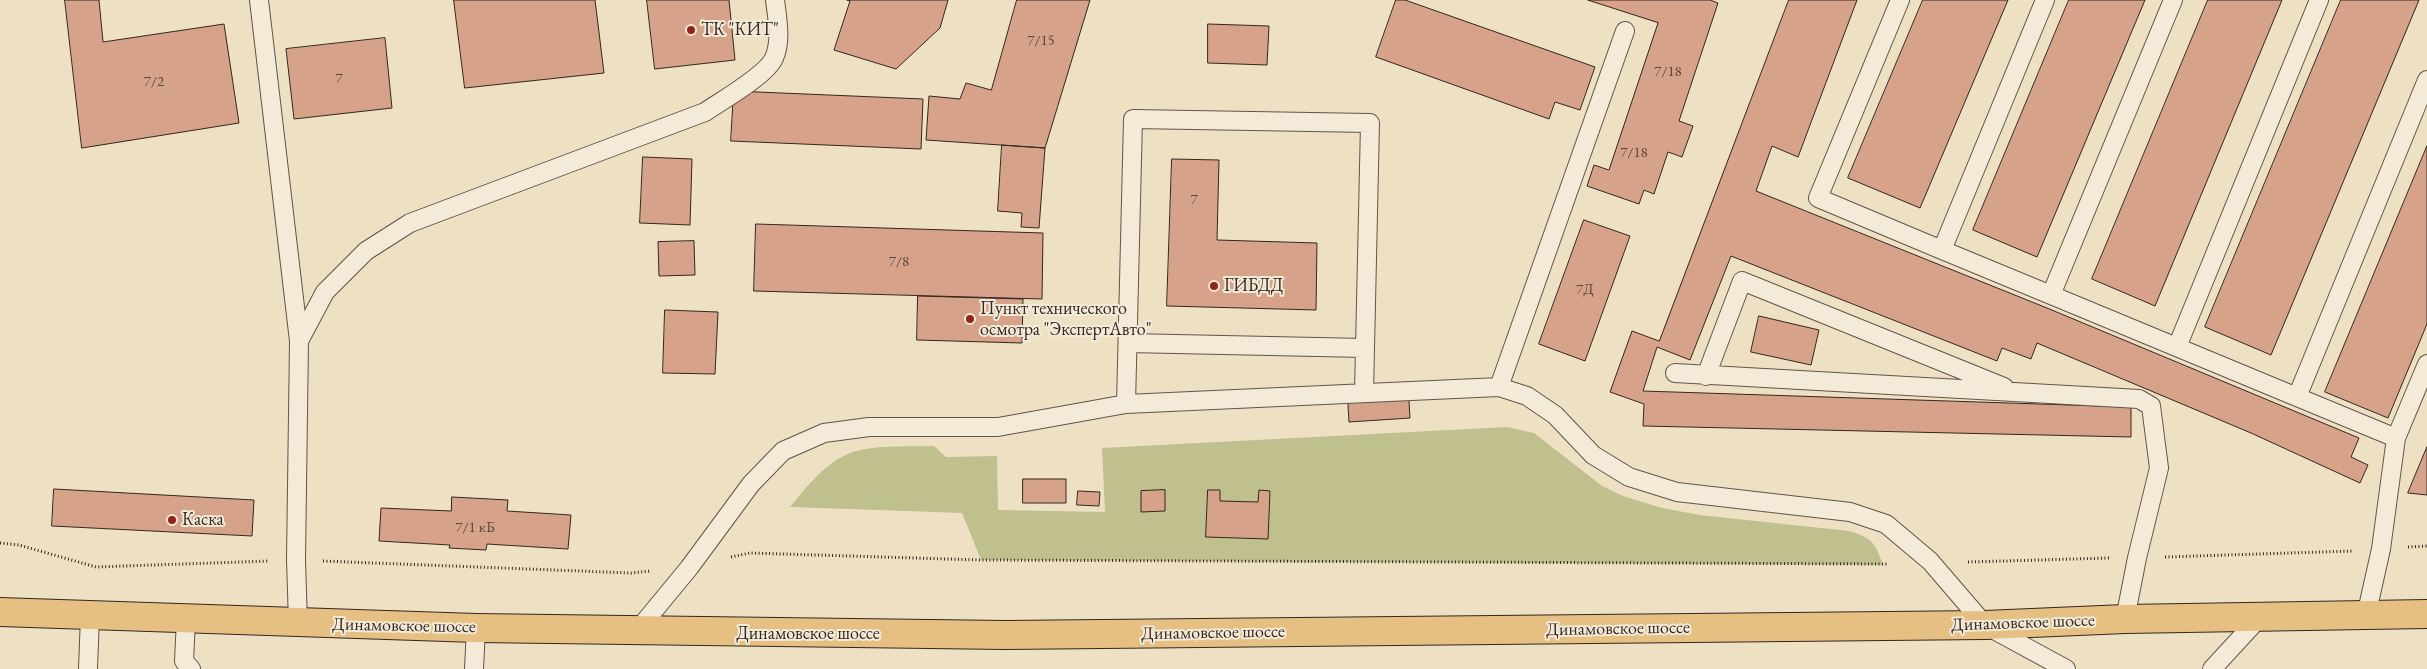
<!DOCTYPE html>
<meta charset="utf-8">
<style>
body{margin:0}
canvas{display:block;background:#ede0c3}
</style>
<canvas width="2427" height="669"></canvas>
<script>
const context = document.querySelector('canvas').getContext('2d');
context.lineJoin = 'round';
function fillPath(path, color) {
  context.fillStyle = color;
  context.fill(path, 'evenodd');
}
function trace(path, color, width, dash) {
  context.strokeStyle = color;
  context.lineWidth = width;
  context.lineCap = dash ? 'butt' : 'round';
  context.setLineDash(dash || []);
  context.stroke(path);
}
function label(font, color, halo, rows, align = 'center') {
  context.font = font + ' "EB Garamond",serif';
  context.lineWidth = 4;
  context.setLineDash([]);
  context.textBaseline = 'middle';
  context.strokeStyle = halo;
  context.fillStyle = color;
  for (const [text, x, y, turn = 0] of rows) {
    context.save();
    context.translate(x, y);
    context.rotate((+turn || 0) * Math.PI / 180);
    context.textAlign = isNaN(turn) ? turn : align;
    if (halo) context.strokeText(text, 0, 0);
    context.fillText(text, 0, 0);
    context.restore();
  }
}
const green = new Path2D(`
 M 1507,427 L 1534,433 L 1602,486 L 1623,496 L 1662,508 L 1700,515 L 1849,531 C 1872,538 1875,542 1883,565 L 981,560 L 962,513 L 790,507 C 806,488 823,465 846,455 C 868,444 909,447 934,446 L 946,457 L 997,456 L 998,510 L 1105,512 L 1102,448 Z`);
const building = new Path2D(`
 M 65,0 L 99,0 L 103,42 L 224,24 L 239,123 L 82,148 Z
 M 454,0 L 595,0 L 604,73 L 465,88 Z
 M 647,0 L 729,0 L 735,60 L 655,69 Z
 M 847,0 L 948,0 L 940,28 L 896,69 L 834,50 L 850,1 Z
 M 1017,0 L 1090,0 L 1045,148 L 926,140 L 929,96 L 960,99 L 966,83 L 991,90 Z
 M 1396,0 L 1405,0 L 1595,67 L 1580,110 L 1555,102 L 1549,119 L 1376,57 Z
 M 1588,0 L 1710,0 L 1718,3 L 1679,121 L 1693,126 L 1682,157 L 1668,152 L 1654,194 L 1644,190 L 1639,204 L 1587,186 L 1594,165 L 1609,170 L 1658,23 Z
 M 1789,0 L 1857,0 L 1798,157 L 1772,146 L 1756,191 L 2047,308 L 2359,438 L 2351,457 L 2368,465 L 2360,483 L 2251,433 L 2037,343 L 2031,359 L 2002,348 L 1997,361 L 1731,256 L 1690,360 L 1657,347 L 1643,391 L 2131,407 L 2131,437 L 1643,426 L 1644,404 L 1610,392 L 1632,331 L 1659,341 Z
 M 1923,0 L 2008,0 L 1920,208 L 1848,178 Z
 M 2069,0 L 2145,0 L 2037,257 L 1973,230 Z
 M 2208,0 L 2282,0 L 2155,306 L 2092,279 Z
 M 2341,0 L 2419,0 L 2271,355 L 2205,327 Z
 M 1208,24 L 1269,26 L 1267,65 L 1208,63 Z
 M 385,38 L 392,108 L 294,119 L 286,49 Z
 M 734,91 L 923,99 L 921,149 L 731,141 Z
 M 1002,145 L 1045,148 L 1039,228 L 1021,227 L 1022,213 L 998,211 Z
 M 2427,146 L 2427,324 L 2388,418 L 2325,392 Z
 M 643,157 L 692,159 L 690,225 L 640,223 Z
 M 1172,159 L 1219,160 L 1217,240 L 1317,243 L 1316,310 L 1167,306 Z
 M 1584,220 L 1630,236 L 1585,361 L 1539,344 Z
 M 756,224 L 1043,233 L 1042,299 L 754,291 Z
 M 694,241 L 695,275 L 659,276 L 658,242 Z
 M 918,296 L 1023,299 L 1022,343 L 917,340 Z
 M 665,310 L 718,312 L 715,374 L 663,373 Z
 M 1759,316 L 1819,330 L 1811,365 L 1751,352 Z
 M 1408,384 L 1410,418 L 1349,422 L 1347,388 Z
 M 2427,447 L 2427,495 L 2408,493 Z
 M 1023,479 L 1066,479 L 1066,503 L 1023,503 Z
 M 54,489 L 254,500 L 252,536 L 52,526 Z
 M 1165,490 L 1165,511 L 1141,512 L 1141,491 Z
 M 1208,490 L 1220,490 L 1220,501 L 1258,502 L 1259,490 L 1270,491 L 1268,539 L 1206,537 Z
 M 1078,491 L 1100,492 L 1099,506 L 1077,505 Z
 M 452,497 L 508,500 L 507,511 L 571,515 L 568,549 L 487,544 L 486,550 L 449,548 L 450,545 L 379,541 L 381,508 L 451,511 Z`);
const path = new Path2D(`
 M 0,543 L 19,545 L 96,567 L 269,561
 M 2408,547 L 2427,546
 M 731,557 L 750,553 L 981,560 L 1889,564
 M 2165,557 L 2352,551
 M 323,561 L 631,573 L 651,571
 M 1968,562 L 2109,558`);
const service = new Path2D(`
 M 259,0 L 299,341
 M 1900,0 L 1818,198 L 1942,250 L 2045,0
 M 2173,0 L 2051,295 L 2297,397 L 2427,80
 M 1942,250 L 2051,295
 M 1128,343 L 1365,348
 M 2177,347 L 2319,0
 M 1675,373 L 2139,399 L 2151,406 L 2159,468 L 2137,558 L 2125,619
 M 1706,376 L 1742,281 L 2004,387
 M 1499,387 L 1625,31
 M 2297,397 L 2396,438
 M 1126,404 L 1133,119 L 1370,123 L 1364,393
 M 2366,616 L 2381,549 L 2396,438 L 2427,364
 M 186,619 L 184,661 L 191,669
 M 298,623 L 296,560 L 299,341 L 325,292 L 366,251 L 410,223 L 705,112 C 721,101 767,75 774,58 C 782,41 777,17 775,0
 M 637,631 L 689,568 L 751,484 L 783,451 L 824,433 L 869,427 L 998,427 L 1126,404 L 1499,387 L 1527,396 L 1555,415 L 1593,455 L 1629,477 L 1677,492 L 1850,512 L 1886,524 L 1930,561 L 1985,625 L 2066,669
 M 88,669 L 90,616
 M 474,669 L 476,628
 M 2212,669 L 2260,617`);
const primary = new Path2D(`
 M 0,612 L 476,628 L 1005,635 L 1985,625 L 2125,619 L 2427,614`);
const markers = [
 [691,30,5,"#8f2418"],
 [1214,286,5,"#8f2418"],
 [970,319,5,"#8f2418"],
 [172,520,5,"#8f2418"]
];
const numberNames = [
 ["7/15",1041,41],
 ["7/18",1668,72],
 ["7",339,79],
 ["7/2",154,82],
 ["7/18",1634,153],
 ["7",1194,200],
 ["7/8",899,262],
 ["7Д",1585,290],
 ["7/1 кБ",475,528]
];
const poiNames = [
 ["ТК \"КИТ\"",701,30],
 ["ГИБДД",1224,286],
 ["Пункт технического",980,309],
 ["осмотра \"ЭкспертАвто\"",980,330],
 ["Каска",182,520]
];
const streetNames = [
 ["Динамовское шоссе",2023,623,-2],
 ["Динамовское шоссе",404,626,1],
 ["Динамовское шоссе",1618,629,-1],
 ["Динамовское шоссе",1213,633,-1],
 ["Динамовское шоссе",808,634]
];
fillPath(green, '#c0c08e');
fillPath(building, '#d6a38a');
trace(building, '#342620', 1);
trace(service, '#625449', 20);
trace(primary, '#342620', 30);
trace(path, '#342620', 3, [1, 2.5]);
trace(service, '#f3ebd8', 18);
trace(primary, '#e6c082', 28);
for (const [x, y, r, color] of markers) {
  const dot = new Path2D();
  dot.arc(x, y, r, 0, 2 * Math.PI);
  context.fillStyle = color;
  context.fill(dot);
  trace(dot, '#f3ebd8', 2);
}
label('15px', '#5c453a', null, numberNames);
label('18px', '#342620', '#f3ebd8', poiNames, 'left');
label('18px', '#342620', '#f3ebd8', streetNames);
</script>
